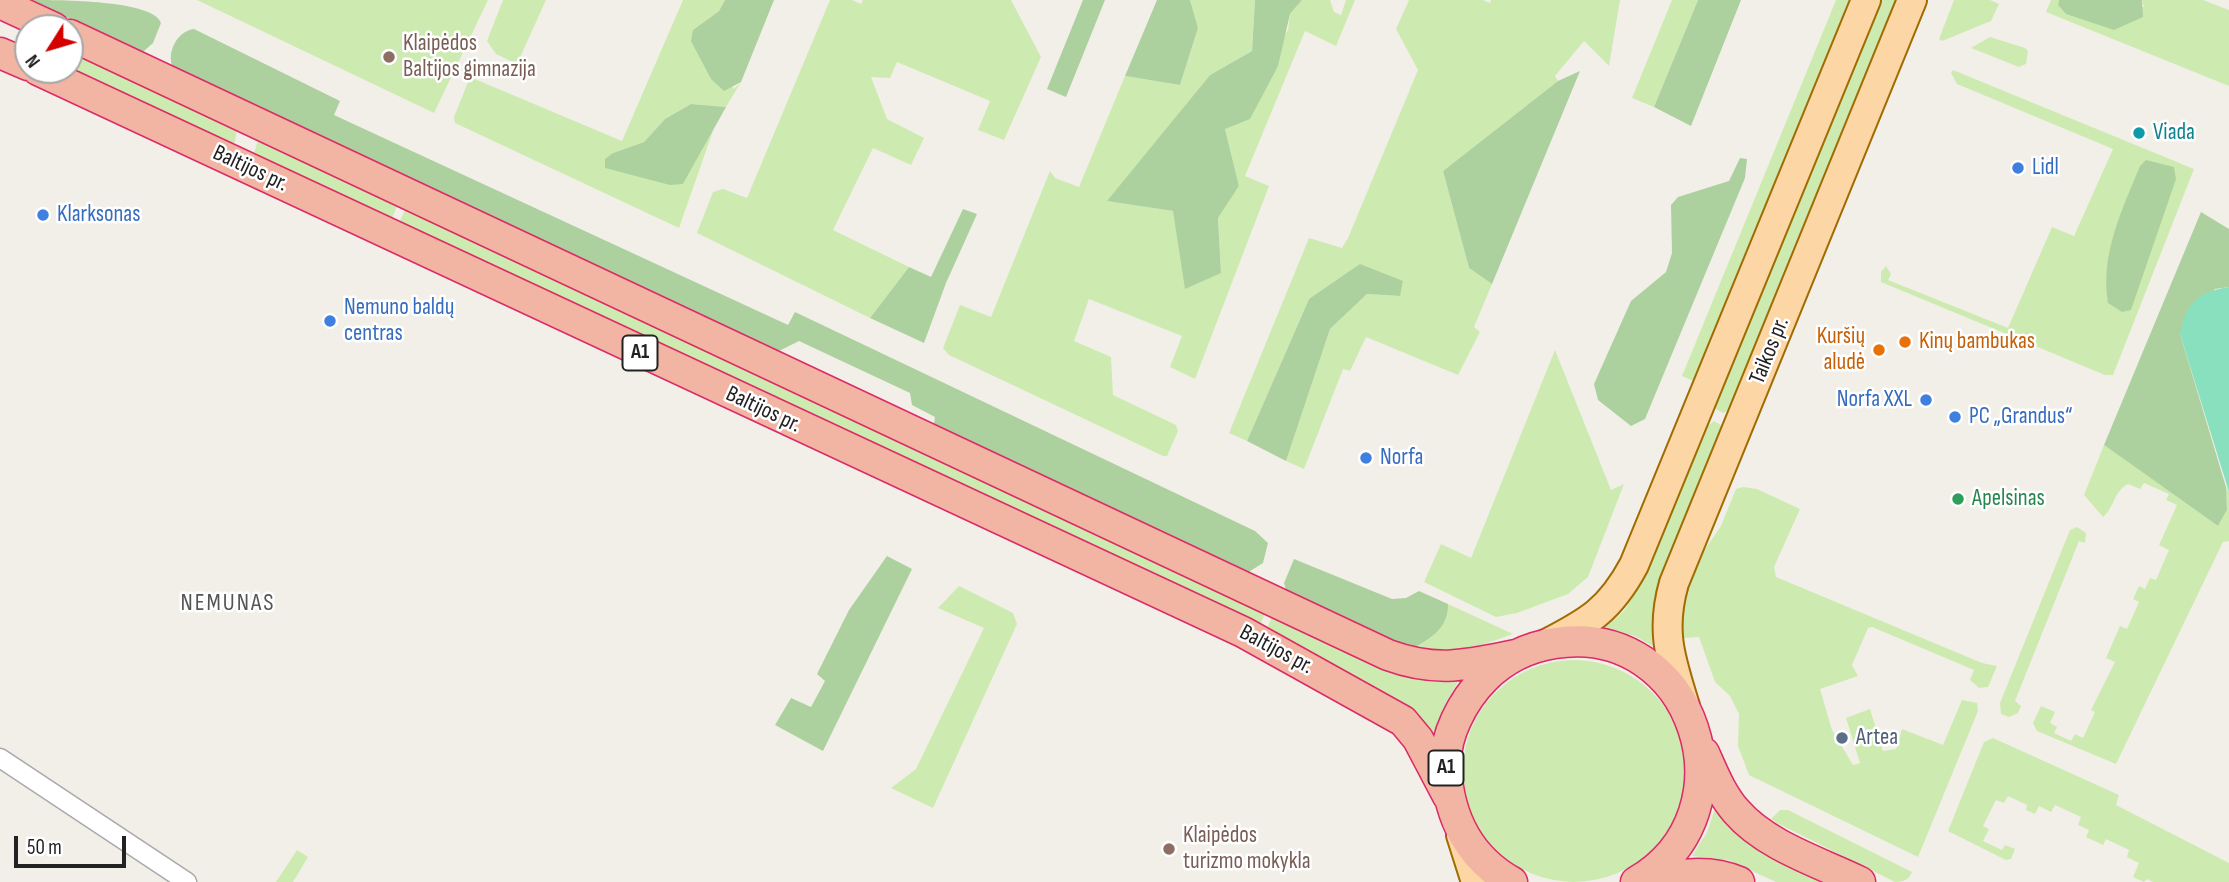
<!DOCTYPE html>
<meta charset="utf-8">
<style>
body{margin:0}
#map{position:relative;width:2229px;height:882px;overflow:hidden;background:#f2efe9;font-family:"Sofia Sans Condensed",sans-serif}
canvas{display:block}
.north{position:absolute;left:14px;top:14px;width:70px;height:70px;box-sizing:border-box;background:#fff;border:2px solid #a7a7a7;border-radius:50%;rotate:233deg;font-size:19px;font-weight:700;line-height:28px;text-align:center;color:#222}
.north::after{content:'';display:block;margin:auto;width:24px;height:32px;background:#d40000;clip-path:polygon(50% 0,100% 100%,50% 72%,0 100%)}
.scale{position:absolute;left:14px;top:836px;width:112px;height:32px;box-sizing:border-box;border:4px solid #222;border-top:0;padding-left:9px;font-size:21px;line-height:24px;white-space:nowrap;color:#222;-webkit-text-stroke:5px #fff;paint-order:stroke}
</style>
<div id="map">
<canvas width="2229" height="882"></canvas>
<div class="north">N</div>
<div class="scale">50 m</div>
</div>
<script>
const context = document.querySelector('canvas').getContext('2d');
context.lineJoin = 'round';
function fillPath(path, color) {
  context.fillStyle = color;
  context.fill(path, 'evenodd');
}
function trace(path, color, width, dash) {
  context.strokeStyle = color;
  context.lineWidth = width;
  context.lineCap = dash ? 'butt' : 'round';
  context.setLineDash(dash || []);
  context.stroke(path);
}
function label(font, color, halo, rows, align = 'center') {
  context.font = font + ' "Sofia Sans Condensed",sans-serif';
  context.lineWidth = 5;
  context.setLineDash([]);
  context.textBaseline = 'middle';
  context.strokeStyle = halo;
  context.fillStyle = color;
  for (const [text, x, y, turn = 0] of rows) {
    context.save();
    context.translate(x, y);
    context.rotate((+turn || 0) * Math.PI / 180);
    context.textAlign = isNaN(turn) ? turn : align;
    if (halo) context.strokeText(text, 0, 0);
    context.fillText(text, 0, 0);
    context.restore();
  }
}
const grass = new Path2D(`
 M 197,0 L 488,0 L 434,113 Z
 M 503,0 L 546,0 L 517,64 L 496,54 L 487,41 Z
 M 683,0 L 725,0 L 719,11 L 693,30 L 734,89 L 741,82 L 726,107 L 691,104 L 665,119 L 644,142 L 613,153 L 683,184 L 714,128 L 679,228 L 455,123 L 454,117 L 470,77 L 622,141 Z
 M 830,0 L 852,0 L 861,4 L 863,0 L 1011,0 L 1041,57 L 1004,140 L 978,130 L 990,101 L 897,62 L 890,78 L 871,77 L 887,119 L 924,138 L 911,165 L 873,148 L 833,230 L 909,267 L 870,318 L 697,233 L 713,192 L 723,189 L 747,198 Z
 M 1190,0 L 1255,0 L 1252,51 L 1210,75 L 1108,201 L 1173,211 L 1221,273 L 1218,218 L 1239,186 L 1225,129 L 1288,30 L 1290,14 L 1302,0 L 1330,0 L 1334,12 L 1341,15 L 1346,0 L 1355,0 L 1336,46 L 1305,31 L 1245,176 L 1269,186 L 1195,379 L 1170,367 L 1182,336 L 1089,299 L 1074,341 L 1111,357 L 1113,395 L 1176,425 L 1178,431 L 1167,456 L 1163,456 L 949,355 L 943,348 L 960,305 L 991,317 L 1050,171 L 1055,178 L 1079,187 L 1125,76 L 1180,85 L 1198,28 Z
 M 1409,0 L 1483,0 L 1490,3 L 1491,0 L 1620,0 L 1609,66 L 1584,41 L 1555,76 L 1558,81 L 1443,171 L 1469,268 L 1492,284 L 1474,327 L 1480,332 L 1458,375 L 1366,337 L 1350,371 L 1343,369 L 1304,469 L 1286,461 L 1330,329 L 1367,294 L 1399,296 L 1403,281 L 1309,299 L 1247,441 L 1229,433 L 1309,238 L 1342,248 L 1348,238 L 1418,70 L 1396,29 Z
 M 1672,0 L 1698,0 L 1654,107 L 1632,98 Z
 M 1836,0 L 1849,0 L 1693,381 L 1682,376 Z
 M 1879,0 L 1898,0 L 1729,410 L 1723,413 L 1711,406 Z
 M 1954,0 L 1990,0 L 1999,4 L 1991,21 L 1942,41 L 1939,39 Z
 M 2051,0 L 2059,0 L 2058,5 L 2144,7 L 2142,0 L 2203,0 L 2229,10 L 2229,86 L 2046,12 Z
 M 1990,37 L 2025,48 L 2028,51 L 2026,64 L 2019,67 L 1971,48 Z
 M 70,47 L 237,129 L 235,142 L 231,145 L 70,70 Z
 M 1953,70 L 2194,169 L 2113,375 L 2105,375 L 1881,282 L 1881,272 L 1886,266 L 1891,274 L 1888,280 L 2008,328 L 2052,227 L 2074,236 L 2113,149 L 1957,84 L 1951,73 Z
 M 259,137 L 399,202 L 389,225 L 253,157 Z
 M 407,206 L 1266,610 L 1257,634 L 396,229 Z
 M 1555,350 L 1611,490 L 1624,484 L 1588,577 L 1568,594 L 1517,613 L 1496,617 L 1424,582 L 1441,544 L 1471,558 Z
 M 1714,421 L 1724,427 L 1655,599 L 1652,646 L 1635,636 L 1604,628 L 1624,611 L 1634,595 L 1704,422 L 1709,425 Z
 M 2104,445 L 2218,526 L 2227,510 L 2226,487 L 2229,492 L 2229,541 L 2223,542 L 2116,764 L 2037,731 L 2033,723 L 2041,706 L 2055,712 L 2050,723 L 2057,727 L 2054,733 L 2071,741 L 2075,734 L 2083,738 L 2095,712 L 2091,710 L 2115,662 L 2106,658 L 2120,626 L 2127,629 L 2139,602 L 2133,599 L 2139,586 L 2145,589 L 2150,578 L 2156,580 L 2169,550 L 2159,545 L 2177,505 L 2166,500 L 2169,494 L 2144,483 L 2140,489 L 2128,484 C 2113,492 2115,507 2103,517 L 2084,495 Z
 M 1743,487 L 1757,489 L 1800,509 L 1774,567 L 1776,577 L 1982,663 L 1997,666 L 1988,687 L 1979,688 L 1970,680 L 1974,670 L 1872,627 L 1868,628 L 1852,665 L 1858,676 L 1820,689 L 1832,730 L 1853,765 L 1860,763 L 1846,718 L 1870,709 L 1883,751 L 1896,749 L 1902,729 L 1943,745 L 1962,700 L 1977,703 L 1978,711 L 1918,857 L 1749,775 L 1738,746 L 1739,714 L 1730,696 L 1715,682 L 1699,637 L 1682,638 L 1682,614 L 1694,565 L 1721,526 L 1736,489 Z
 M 2077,527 L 2086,533 L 2085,543 L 2079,541 L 2015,701 L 2021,706 L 2018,713 L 2009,717 L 2001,714 L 2000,703 L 2070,530 Z
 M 959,586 L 1013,613 L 1017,624 L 933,808 L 891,788 L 916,769 L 984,628 L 938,608 Z
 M 1448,604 L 1513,634 C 1472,649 1457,653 1412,649 C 1431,638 1449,628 1448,604 Z
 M 1273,613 C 1323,637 1404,687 1458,682 L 1446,702 L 1435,737 L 1417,716 L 1264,638 Z
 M1463 771a111 111 0 1 1 222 0a111 111 0 1 1-222 0Z
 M 1993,738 L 2119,795 L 2116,805 L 2229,863 L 2229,882 L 2153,882 L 2147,879 L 2144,882 L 2133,877 L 2139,863 L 2127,857 L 2129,850 L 2106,839 L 2103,845 L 2086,837 L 2089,830 L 2078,825 L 2081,817 L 2055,805 L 2051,812 L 2039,806 L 2035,814 L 2026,810 L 2027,805 L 2008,796 L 2004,803 L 1996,800 L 1983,826 L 1989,829 L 1983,841 L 2002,850 L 2005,845 L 2015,849 L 2011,859 L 2006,860 L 1948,831 L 1984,742 Z
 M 1715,808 L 1737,832 L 1834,882 L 1776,882 L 1728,860 L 1692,856 L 1707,832 Z
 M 1780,810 L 1788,810 L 1912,872 C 1909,880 1903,882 1895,882 L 1777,823 L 1771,819 Z
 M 297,850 L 308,857 L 293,882 L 276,882 Z`);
const forest = new Path2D(`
 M 31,0 C 59,0 154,0 161,23 L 153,43 L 144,51 L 136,51 Z
 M 725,0 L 774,0 L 741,82 L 724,91 L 711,79 L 691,41 L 693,30 L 719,11 Z
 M 1083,0 L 1105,0 L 1066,97 L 1047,89 Z
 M 1157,0 L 1190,0 L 1198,28 L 1180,85 L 1125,76 Z
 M 1255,0 L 1302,0 L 1290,14 L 1278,66 L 1250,119 L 1225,129 L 1239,186 L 1218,218 L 1221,273 L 1185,289 L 1173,211 L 1107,201 L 1210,75 L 1252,51 Z
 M 1698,0 L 1741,0 L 1691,126 L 1654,107 Z
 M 2059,0 L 2142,0 L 2143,17 L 2114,30 L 2066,14 L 2058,5 Z
 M 194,29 L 340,101 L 334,115 L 788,325 L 795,312 L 1255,531 L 1268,543 L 1263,563 L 1247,573 L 934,424 L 935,417 L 912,405 L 910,393 L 799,341 L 777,352 L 173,68 C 166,53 177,31 194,29 Z
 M 1580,71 L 1492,284 L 1469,268 L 1443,171 L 1558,81 Z
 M 691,104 L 726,107 L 683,184 L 670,185 L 605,168 L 605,159 L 613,153 L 644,142 L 665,119 Z
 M 1740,158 L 1747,159 L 1745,178 L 1645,419 L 1631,426 L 1598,400 L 1594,384 L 1631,301 L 1666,272 L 1672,253 L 1671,205 L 1678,197 L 1729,181 Z
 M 2146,160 L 2174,167 L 2176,179 L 2131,310 L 2122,312 L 2108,303 C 2100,254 2122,210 2140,166 Z
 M 963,209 L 977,214 L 946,283 L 924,343 L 870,318 L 909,267 L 931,277 Z
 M 2201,212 L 2229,229 L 2229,287 L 2215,289 L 2180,334 L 2226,487 L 2227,510 L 2218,526 L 2104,445 Z
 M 1360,264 L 1403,281 L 1400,296 L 1367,294 L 1330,329 L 1286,461 L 1247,441 L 1309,299 Z
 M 887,556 L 912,569 L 823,751 L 775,725 L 791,698 L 811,707 L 825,681 L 817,674 L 849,610 Z
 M 1294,559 L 1392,599 L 1406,598 L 1419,591 L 1448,604 C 1449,628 1431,638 1412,649 L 1385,640 L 1286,590 L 1284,583 Z`);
const pitch = new Path2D(`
 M 2229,287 L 2229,492 L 2180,334 C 2186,303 2197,292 2229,287 Z`);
const minor = new Path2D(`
 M 0,758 L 187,882`);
const primary = new Path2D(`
 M 1544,645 C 1589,622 1610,610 1634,565 L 1866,0
 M 1685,706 C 1671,660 1660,632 1674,583 L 1912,0
 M 1461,835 L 1476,882`);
const trunk = new Path2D(`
 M 0,3 L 54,28
 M 70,35 L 1388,655 C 1437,673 1467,665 1516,655
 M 0,53 L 28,65
 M 38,70 L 1243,632 L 1403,721 L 1418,739 L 1448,796
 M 1704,753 C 1713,773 1721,794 1736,811 C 1766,846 1819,862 1860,882
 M 1512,882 C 1469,858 1449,817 1446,769 C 1443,737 1463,700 1485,678 C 1504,659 1529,647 1555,643 C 1694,621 1757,812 1636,882
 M 1647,882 C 1677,874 1709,869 1739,882`);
const markers = [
 [389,57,7,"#8d6e63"],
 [2139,133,7,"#0f9aa8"],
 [2018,168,7,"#3f7fe0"],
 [43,215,7,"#3f7fe0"],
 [330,321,7,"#3f7fe0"],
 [1905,342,7,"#e8710a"],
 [1879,350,7,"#e8710a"],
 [1926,400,7,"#3f7fe0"],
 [1955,417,7,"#3f7fe0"],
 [1366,458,7,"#3f7fe0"],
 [1958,499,7,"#2e9e5b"],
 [1842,738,7,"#5c6f8a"],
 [1169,849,7,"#8d6e63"]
];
const shields = [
 [640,353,35],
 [1446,768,35]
];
const shieldNames = [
 ["A1",640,353],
 ["A1",1446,768]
];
const educationNames = [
 ["Klaipėdos",403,44],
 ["Baltijos gimnazija",403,70],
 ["Klaipėdos",1183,836],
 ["turizmo mokykla",1183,862]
];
const cultureNames = [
 ["Viada",2153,133]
];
const shopNames = [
 ["Lidl",2032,168],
 ["Klarksonas",57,215],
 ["Nemuno baldų",344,308],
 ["centras",344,334],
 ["Norfa XXL",1912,400,"right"],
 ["PC „Grandus“",1969,417],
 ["Norfa",1380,458]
];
const streetNames = [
 ["Baltijos pr.",250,169,25],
 ["Taikos pr.",1770,351,-68],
 ["Baltijos pr.",763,410,25],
 ["Baltijos pr.",1276,650,28]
];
const foodNames = [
 ["Kuršių",1865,337],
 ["aludė",1865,363],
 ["Kinų bambukas",1919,342,"left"]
];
const leisureNames = [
 ["Apelsinas",1972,499]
];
const serviceNames = [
 ["Artea",1856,738]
];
const neighbourhoodNames = [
 ["NEMUNAS",228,604]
];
fillPath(grass, '#cdebb0');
fillPath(forest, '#add19e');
fillPath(pitch, '#88e0be');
trace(minor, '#a9a9a9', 21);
trace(primary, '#a06b00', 32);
trace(trunk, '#dc2a67', 33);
trace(minor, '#fff', 18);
trace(primary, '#fcd6a4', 28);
trace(trunk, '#f2b4a3', 30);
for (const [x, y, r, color] of markers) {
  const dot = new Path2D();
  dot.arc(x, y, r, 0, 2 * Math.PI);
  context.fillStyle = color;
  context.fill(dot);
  trace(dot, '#fff', 2.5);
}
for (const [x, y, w] of shields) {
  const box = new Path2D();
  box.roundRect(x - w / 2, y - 17.5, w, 35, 5);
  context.fillStyle = '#fff';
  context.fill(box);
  trace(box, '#222', 2);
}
label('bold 21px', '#222', null, shieldNames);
label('23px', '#785e54', '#fff', educationNames, 'left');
label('23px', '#0d838f', '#fff', cultureNames, 'left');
label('23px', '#366cbe', '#fff', shopNames, 'left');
label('23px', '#222', '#fff', streetNames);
label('23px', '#c56008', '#fff', foodNames, 'right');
label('23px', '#27864d', '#fff', leisureNames, 'left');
label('23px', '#4e5e75', '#fff', serviceNames, 'left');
context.letterSpacing = '2px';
label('24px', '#555', '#fff', neighbourhoodNames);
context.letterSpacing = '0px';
</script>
